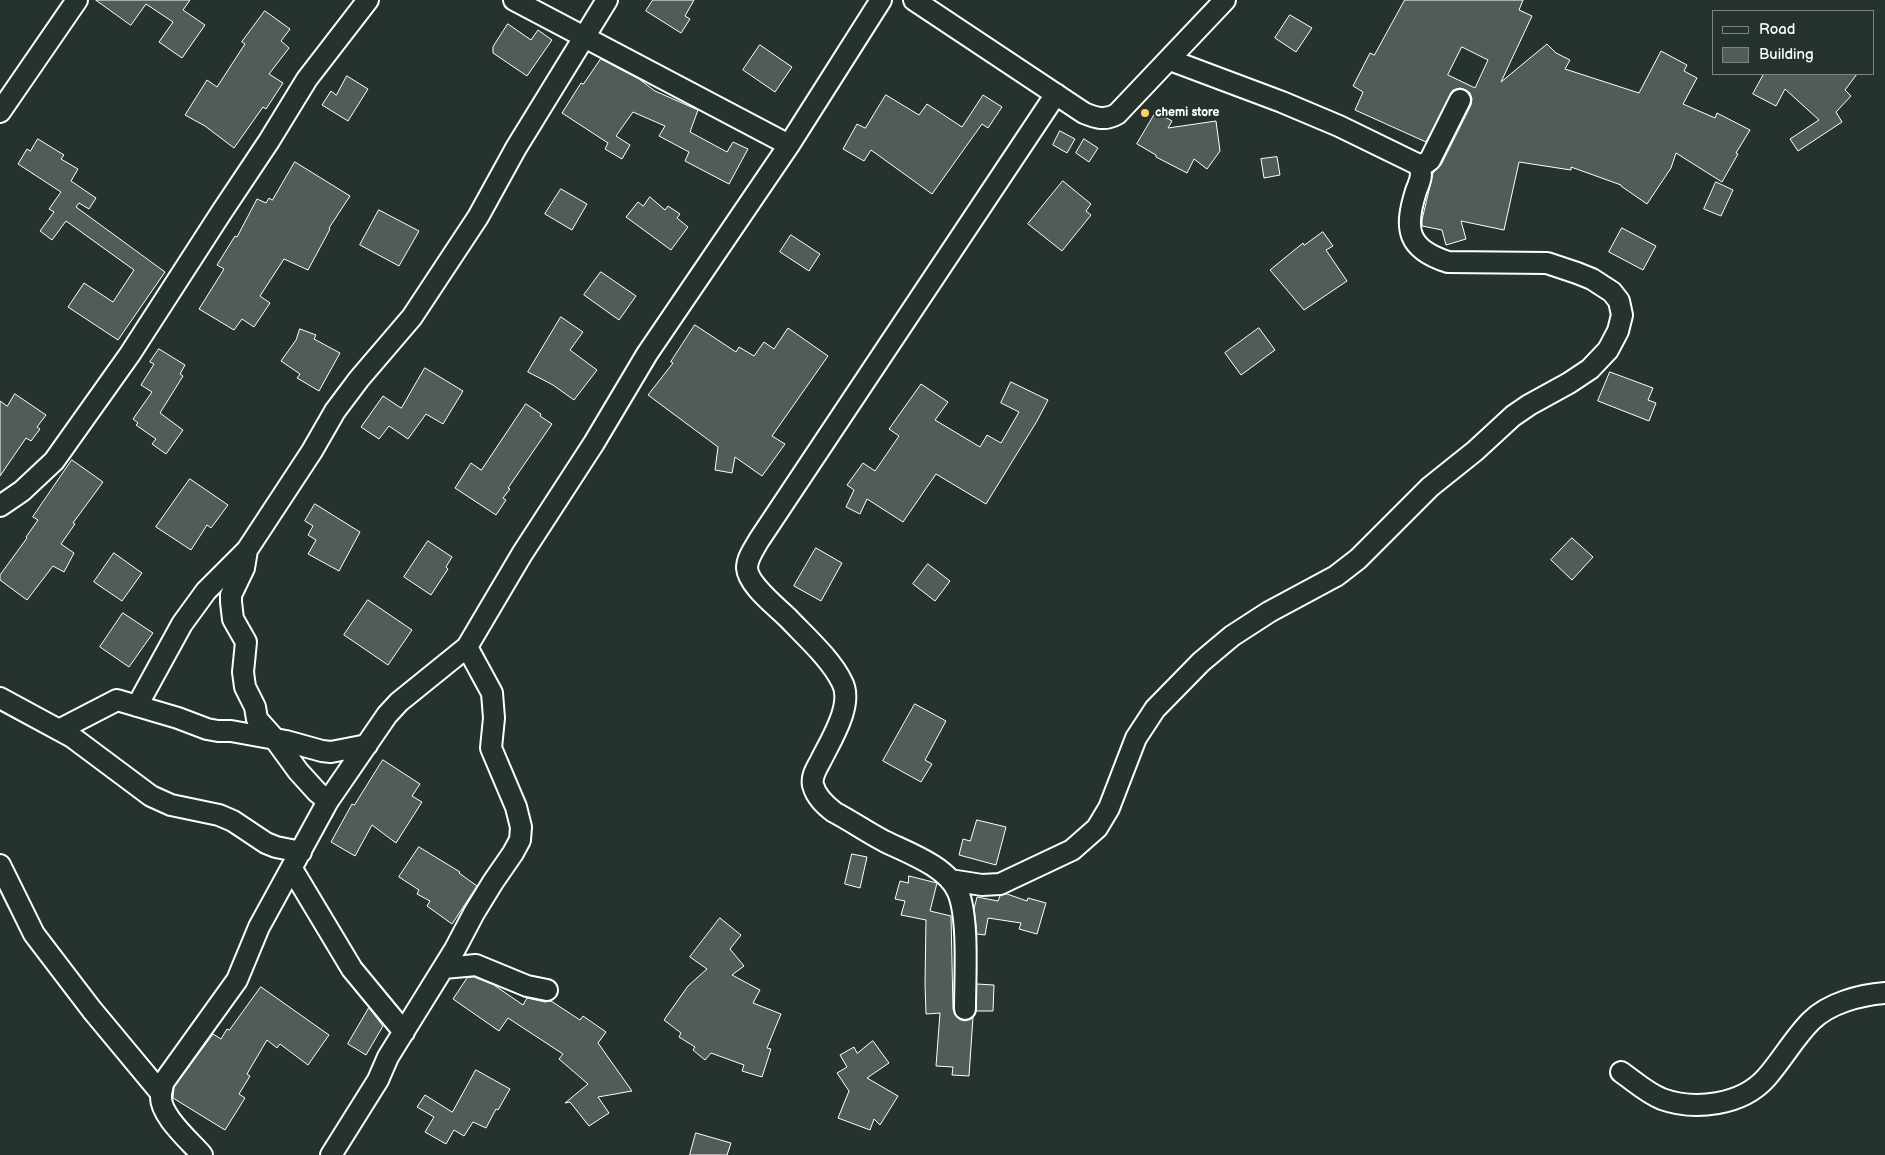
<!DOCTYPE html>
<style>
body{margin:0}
#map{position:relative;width:1885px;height:1155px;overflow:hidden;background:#26332d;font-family:"Balsamiq Sans",sans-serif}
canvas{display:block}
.legend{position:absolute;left:1712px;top:10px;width:162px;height:65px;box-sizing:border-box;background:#26332d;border:1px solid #7d8581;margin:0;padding:6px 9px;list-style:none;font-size:15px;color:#fff}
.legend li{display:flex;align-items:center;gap:10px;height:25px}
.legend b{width:25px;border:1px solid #7d8581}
</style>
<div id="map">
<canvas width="1885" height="1155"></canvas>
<ul class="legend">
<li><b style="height:6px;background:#26332d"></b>Road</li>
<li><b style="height:14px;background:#515c57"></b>Building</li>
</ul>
</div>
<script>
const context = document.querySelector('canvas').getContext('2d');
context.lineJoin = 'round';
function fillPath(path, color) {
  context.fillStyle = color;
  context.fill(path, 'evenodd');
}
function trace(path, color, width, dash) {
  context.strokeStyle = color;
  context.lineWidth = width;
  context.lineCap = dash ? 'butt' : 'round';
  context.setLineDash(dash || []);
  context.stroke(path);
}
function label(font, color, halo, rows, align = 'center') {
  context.font = font + ' "Balsamiq Sans",sans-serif';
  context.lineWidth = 4;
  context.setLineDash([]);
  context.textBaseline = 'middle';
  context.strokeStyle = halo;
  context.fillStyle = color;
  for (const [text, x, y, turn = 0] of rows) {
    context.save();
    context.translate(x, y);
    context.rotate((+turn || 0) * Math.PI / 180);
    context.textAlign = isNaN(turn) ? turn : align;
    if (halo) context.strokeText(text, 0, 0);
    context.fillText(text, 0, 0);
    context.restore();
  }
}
const building = new Path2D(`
 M 96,0 L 190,0 L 183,10 L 205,25 L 182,58 L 159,42 L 173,22 L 146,4 L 131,25 Z
 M 653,0 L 694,0 L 685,16 L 690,19 L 681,33 L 646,11 Z
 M 1405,0 L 1523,0 L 1519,10 L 1532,16 L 1501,82 L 1547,44 L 1556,53 L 1570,60 L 1565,69 L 1639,93 L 1661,51 L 1687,65 L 1684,71 L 1697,78 L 1683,104 L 1715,118 L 1717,113 L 1750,130 L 1736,153 L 1738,154 L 1722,182 L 1676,153 L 1671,168 L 1647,204 L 1621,186 L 1621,185 L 1571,167 L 1571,170 L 1519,162 L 1504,230 L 1461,221 L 1466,239 L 1446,245 L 1442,230 L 1422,226 L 1422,220 L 1433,173 L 1441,165 L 1471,105 L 1472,99 L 1470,93 L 1466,90 L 1460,88 L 1453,90 L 1426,142 L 1355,110 L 1363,92 L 1353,86 L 1370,53 L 1374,55 ZM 1462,47 L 1488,60 L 1475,88 L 1448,75 Z
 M 265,11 L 290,29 L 281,41 L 289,48 L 269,74 L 283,83 L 266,109 L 263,107 L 234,148 L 205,126 L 185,115 L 207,80 L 217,87 L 245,44 L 242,42 Z
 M 1290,15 L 1312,28 L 1296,52 L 1275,38 Z
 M 508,24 L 531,40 L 538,30 L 552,40 L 527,76 L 493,53 L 493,47 Z
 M 760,45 L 792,67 L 775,92 L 743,70 Z
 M 601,59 L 639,79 L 655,91 L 698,110 L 690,132 L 727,152 L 733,142 L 748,149 L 729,184 L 685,161 L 689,152 L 659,136 L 665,126 L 633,112 L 616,136 L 630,145 L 622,159 L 605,149 L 608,143 L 562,113 L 581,83 L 583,84 Z
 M 1764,74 L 1857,74 L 1845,90 L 1851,96 L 1836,112 L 1842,122 L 1798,151 L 1790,139 L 1819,120 L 1785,89 L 1776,106 L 1753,94 Z
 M 347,76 L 368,89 L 348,121 L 322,105 L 331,91 L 336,95 Z
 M 886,95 L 919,115 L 927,104 L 962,127 L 983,95 L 1002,107 L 988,128 L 982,124 L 932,194 L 871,150 L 864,161 L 843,149 L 857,124 L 865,128 Z
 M 1156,112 L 1172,121 L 1168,128 L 1216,121 L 1220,151 L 1207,169 L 1194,159 L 1187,173 L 1156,157 L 1156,155 L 1137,144 Z
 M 1060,131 L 1075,139 L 1067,153 L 1053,145 Z
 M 38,139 L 64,155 L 61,159 L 78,169 L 71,181 L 96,198 L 89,209 L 79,203 L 76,207 L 165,272 L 118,340 L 68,307 L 84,283 L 113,302 L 134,270 L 66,221 L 52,240 L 40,231 L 54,212 L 49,209 L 61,192 L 18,164 L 27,149 L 30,151 Z
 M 1084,139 L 1098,148 L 1089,162 L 1076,153 Z
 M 1277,157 L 1280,175 L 1264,178 L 1261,159 Z
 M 295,162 L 350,196 L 329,228 L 330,229 L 308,270 L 284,259 L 260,296 L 270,303 L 254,327 L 242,319 L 234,330 L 199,309 L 224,269 L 217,265 L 235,236 L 237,237 L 257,199 L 266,203 L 269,198 L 272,200 Z
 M 1063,181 L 1091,204 L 1086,211 L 1091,215 L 1062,251 L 1028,224 Z
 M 1716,182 L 1733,190 L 1721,216 L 1704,209 Z
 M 561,189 L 587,204 L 572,230 L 545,214 Z
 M 650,197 L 665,210 L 668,206 L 680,214 L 677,218 L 688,227 L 671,250 L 626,217 L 638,202 L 643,206 Z
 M 379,210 L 419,231 L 399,266 L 360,245 Z
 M 1622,228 L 1656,246 L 1643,270 L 1609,252 Z
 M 1323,232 L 1333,246 L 1326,250 L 1347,281 L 1304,310 L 1270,270 L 1303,243 L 1304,245 Z
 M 791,235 L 820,254 L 809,271 L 780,252 Z
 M 601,272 L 636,296 L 619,320 L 584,295 Z
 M 561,317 L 583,332 L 570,350 L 597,370 L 574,400 L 553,385 L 528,372 Z
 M 695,325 L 736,352 L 739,347 L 754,356 L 764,342 L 774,349 L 788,328 L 828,356 L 772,436 L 785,444 L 762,476 L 735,457 L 732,473 L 715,470 L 718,447 L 648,395 L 673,363 L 671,362 Z
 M 1259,328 L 1275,350 L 1241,375 L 1225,353 Z
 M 300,329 L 316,335 L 314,339 L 340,353 L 319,391 L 297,378 L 300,374 L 281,361 L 296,340 Z
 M 159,349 L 185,365 L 180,374 L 183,376 L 160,413 L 183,430 L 166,454 L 152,444 L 156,439 L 136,425 L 138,423 L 133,419 L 152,392 L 141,385 L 154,364 L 150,362 Z
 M 425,368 L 463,391 L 443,424 L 426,414 L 408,439 L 389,426 L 379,439 L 361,427 L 383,396 L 401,408 Z
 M 1610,372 L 1653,388 L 1648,400 L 1656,403 L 1649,421 L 1598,401 Z
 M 1011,382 L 1048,400 L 1037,421 L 986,504 L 936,474 L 903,522 L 867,499 L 860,514 L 846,507 L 854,490 L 847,485 L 863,463 L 875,471 L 899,436 L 889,429 L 921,384 L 948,402 L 935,420 L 980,447 L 987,435 L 1001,443 L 1019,412 L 1001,403 Z
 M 15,394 L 46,415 L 37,427 L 40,429 L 31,441 L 26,438 L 0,476 L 0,401 L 7,406 Z
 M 526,404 L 541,414 L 540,416 L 552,424 L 508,488 L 510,489 L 503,498 L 506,500 L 496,515 L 455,488 L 471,463 L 481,470 Z
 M 72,460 L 103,482 L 73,523 L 75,524 L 61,544 L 74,553 L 64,572 L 53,566 L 27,600 L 0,580 L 0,575 L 27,538 L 26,537 L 38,520 L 33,517 Z
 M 190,479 L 228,505 L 211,528 L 207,525 L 191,550 L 156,527 Z
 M 315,504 L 360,532 L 339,571 L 308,554 L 316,540 L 308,535 L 313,526 L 305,521 Z
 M 1572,538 L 1593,557 L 1572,580 L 1551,560 Z
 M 428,541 L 452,557 L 446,567 L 448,569 L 431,595 L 404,577 Z
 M 816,548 L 842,563 L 821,601 L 794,586 Z
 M 114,553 L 142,573 L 122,601 L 94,582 Z
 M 928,564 L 950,581 L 935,601 L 913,584 Z
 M 368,600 L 412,630 L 388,665 L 344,635 Z
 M 123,613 L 153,633 L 129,667 L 100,647 Z
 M 915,704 L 946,721 L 925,760 L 932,764 L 921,782 L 883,761 Z
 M 383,760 L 420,784 L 412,796 L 422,802 L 396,843 L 372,825 L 355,856 L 331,842 L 352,804 L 354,805 Z
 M 977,820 L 1006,827 L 996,865 L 959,855 L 963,839 L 970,841 Z
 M 419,847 L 460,872 L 459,873 L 477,886 L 452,924 L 427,906 L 430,901 L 417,894 L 419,890 L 399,877 Z
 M 852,854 L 867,857 L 860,888 L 845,884 Z
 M 909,876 L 937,883 L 930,911 L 951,916 L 953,1009 L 955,1015 L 959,1019 L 965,1021 L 973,1017 L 969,1076 L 952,1075 L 953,1067 L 936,1066 L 940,1013 L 926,1014 L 925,984 L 926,920 L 901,915 L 905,901 L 895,899 L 900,881 L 908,883 Z
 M 1007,894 L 1027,901 L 1028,898 L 1046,903 L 1037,934 L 1019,929 L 1021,923 L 988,918 L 985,935 L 977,934 L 974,909 L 977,897 L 998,901 L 1000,896 Z
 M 720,918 L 741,935 L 730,949 L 744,966 L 732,975 L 760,990 L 753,1003 L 781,1014 L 767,1048 L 771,1049 L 762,1077 L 742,1071 L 744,1065 L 711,1053 L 705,1060 L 693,1050 L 695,1047 L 679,1037 L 681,1033 L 664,1020 L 688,986 L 707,969 L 690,957 Z
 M 474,977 L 494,985 L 523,1005 L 527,998 L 545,1002 L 551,1001 L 580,1020 L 583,1016 L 606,1032 L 598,1043 L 632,1091 L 598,1097 L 609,1113 L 589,1126 L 570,1102 L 565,1103 L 588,1084 L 559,1059 L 563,1054 L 508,1018 L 499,1031 L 453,999 L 467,978 Z
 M 977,984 L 994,985 L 993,1011 L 976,1011 Z
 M 261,987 L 329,1035 L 308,1065 L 280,1044 L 277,1048 L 267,1040 L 247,1074 L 250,1076 L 239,1094 L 245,1098 L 225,1130 L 173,1098 L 174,1087 L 213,1034 L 221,1039 L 227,1029 L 229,1030 Z
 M 369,1008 L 383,1026 L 366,1055 L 348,1044 Z
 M 873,1041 L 889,1063 L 867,1078 L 898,1096 L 880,1125 L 874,1119 L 870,1130 L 838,1118 L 849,1091 L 837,1073 L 847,1067 L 840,1055 L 854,1047 L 857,1053 Z
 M 476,1070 L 510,1089 L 498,1110 L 496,1109 L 486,1128 L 473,1122 L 464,1136 L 454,1130 L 446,1144 L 425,1132 L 434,1117 L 417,1107 L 425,1095 L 452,1112 Z
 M 696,1133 L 731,1143 L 727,1155 L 690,1155 Z`);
const street = new Path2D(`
 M 514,0 L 789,145
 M 914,0 L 1084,113 C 1096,118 1105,121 1117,114 L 1225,0
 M 1170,60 L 1282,102 L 1339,126 L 1419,165 L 1426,163 L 1430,160 L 1460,100
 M 0,112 L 77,0
 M 0,506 L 22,491 L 54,461 L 130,354 L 221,213 L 269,141 L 307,79 L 368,0
 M 247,550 L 244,568 L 231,595 L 231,602 L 233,619 L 246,642 L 243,672 L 245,687 L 255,707 L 257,719 L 274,738 L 298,771 L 317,792 L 328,801
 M 0,698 L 72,737 L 151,796 L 171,805 L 219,815 L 233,821 L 266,843 L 276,847 L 301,852
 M 137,706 L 182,624 L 206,591 L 247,550 L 312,451 L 335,411 L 359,379 L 412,317 L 478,217 L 516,148 L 607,0
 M 59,730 L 117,700 L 178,718 L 207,729 L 218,731 L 231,731 L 286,741 L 322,751 L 331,752 L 367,745
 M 0,865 L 34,934 L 92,1010 L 161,1093
 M 292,869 L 352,969 L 404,1032
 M 950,880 L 982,885 L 1000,884 L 1072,850 L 1097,828 L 1109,808 L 1136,738 L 1155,709 L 1201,662 L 1232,636 L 1269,612 L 1336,576 L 1358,559 L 1430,487 L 1475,451 L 1513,416 L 1529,405 L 1569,383 L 1590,369 L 1608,350 L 1618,331 L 1622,315 L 1619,301 L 1612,292 L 1592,279 L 1577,273 L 1547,263 L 1448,262 C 1407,249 1404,229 1416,191 C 1420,181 1423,175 1419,165
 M 444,968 L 476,965 L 527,986 L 547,990
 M 965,1009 C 965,978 969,918 958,892 C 947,866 906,852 884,841 C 867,832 851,821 834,812 C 825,805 816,797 813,785 C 811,776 817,768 821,760 C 831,740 854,704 842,682 C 831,659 805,636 788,618 C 776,606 748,585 747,568 C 747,558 754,549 759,540 L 1056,94
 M 1621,1072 C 1634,1081 1647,1093 1662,1099 C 1695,1111 1742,1105 1766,1078 C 1782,1060 1794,1038 1811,1021 C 1829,1003 1860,995 1885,993
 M 202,1155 C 190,1141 159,1115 161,1095 C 161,1091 163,1087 163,1083 L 237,980 L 259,927 L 328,801 L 387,715 L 399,702 L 467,647 L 522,554 L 594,443 L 647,354 L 789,145 L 881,0
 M 331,1155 L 378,1080 L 388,1057 L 455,949 L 474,913 L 493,882 L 513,853 L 520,840 L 521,827 L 516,807 L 491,748 L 494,718 L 492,693 L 467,647`);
const markers = [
 [1145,113,5,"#ffd166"]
];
const poiNames = [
 ["chemi store",1155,113]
];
fillPath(building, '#515c57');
trace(building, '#fff', 1);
trace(street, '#fff', 24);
trace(street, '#26332d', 20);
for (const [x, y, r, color] of markers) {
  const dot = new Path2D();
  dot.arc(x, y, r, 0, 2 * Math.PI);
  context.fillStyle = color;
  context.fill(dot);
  trace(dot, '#26332d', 2);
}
label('bold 12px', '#fff', '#26332d', poiNames, 'left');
</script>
